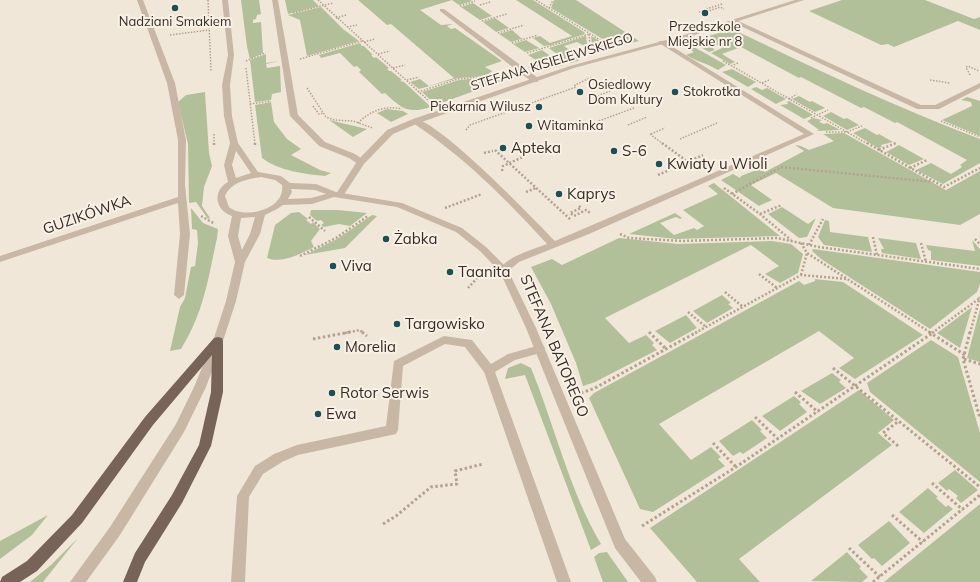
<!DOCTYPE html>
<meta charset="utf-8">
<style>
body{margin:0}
canvas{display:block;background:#f1e7d9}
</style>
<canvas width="980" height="582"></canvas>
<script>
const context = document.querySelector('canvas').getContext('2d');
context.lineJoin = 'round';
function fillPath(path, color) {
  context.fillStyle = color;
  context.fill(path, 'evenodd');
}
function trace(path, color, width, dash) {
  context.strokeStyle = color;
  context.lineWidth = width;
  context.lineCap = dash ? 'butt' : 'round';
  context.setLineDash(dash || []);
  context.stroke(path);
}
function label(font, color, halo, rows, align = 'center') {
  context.font = font + ' Mulish,sans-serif';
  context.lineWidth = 4;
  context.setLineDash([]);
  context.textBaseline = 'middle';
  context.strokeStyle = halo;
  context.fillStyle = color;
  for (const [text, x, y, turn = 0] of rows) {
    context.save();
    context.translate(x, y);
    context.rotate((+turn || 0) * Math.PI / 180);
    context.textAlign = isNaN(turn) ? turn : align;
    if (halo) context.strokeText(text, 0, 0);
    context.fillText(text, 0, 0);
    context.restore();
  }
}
const green = new Path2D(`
 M 241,0 L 259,0 L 261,14 L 257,15 L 256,19 L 253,20 L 253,23 L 261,22 L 263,53 L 250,59 L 247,47 Z
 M 285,0 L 313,0 L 319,6 L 288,14 Z
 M 358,0 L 470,0 L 472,1 L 459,5 L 452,0 L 420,10 L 441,25 L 453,24 L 447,26 L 451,29 L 455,28 L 502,61 L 485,67 L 492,71 L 487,76 L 458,78 L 419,89 L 410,82 L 420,79 L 429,86 L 454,78 L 391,24 L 387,25 Z
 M 516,0 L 533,0 L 584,32 L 585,34 L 551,45 L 544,46 L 533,38 L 540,36 L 550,43 L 572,36 Z
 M 554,0 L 576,0 L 639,41 L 616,47 L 551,8 Z
 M 842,0 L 925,0 L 974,19 L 980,17 L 980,30 L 958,21 L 894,47 L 888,44 L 881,45 L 809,11 Z
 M 473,3 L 492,16 L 480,20 L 461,7 Z
 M 321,7 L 343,29 L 359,41 L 307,56 L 300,20 L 288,15 Z
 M 495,18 L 509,28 L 496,32 L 483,22 Z
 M 732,29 C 814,68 895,107 980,139 L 980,163 L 943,184 L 916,170 L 931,163 L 951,174 L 962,167 L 960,165 L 967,160 L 897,122 L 895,123 L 864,107 L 861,108 L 801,77 L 799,78 L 741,47 L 722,54 L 735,62 L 730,64 L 711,53 L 722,48 L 715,44 L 710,46 L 715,50 L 709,52 L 692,42 L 697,40 L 703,44 L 715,40 L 709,36 Z
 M 512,30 L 521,38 L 524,38 L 511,42 L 499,34 Z
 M 586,36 L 588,53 L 582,50 L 586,47 L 577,42 L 564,46 L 581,58 L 578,61 L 570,63 L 550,49 L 549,48 Z
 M 591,36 L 612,48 L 593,53 Z
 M 526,40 L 539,48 L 525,52 L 513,44 Z
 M 360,43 L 362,46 L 364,46 L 373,55 L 371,55 L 374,58 L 376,57 L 389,68 L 387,69 L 389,71 L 391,71 L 402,80 L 400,81 L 404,82 L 431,107 C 408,114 402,109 385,93 L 382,94 L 359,72 L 361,70 L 357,66 L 354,67 L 340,53 L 321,58 L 319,55 Z
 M 687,43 L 726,65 L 718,70 C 707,63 697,62 686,55 L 694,52 L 683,45 Z
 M 542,50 L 563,65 L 540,71 L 528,67 L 540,63 L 528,55 Z
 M 266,54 L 266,63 L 279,61 L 266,64 L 267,68 L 280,66 L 281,92 L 272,94 L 271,100 L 255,102 L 250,60 Z
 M 732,69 L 756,82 L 748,87 L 722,72 Z
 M 511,75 L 507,79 L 436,105 L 422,92 L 459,80 Z
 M 756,87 L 762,90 L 767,88 L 786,99 L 776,104 L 751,89 Z
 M 205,92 L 209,153 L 212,166 L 204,187 L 202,206 L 210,218 L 208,219 L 196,202 L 189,203 L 188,144 L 178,102 L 186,95 Z
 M 799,96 L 810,102 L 812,101 L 825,108 L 815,112 L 792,99 Z
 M 967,97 L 980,101 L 980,136 L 942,120 L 972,106 L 971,102 L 961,100 Z
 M 789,101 L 810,113 L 813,115 L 804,119 L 780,105 L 788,104 L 787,102 Z
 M 271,102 L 274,122 L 287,139 L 301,149 L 291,155 L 320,170 L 331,173 L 325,176 C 305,174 279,171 262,158 L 255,105 Z
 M 387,109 L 403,111 L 408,114 L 391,122 L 377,113 Z
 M 831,112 L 844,119 L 847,118 L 859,125 L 847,130 L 823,116 Z
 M 813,118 L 822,120 L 819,122 L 824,124 L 827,123 L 840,130 L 816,131 L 819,130 L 807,121 Z
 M 329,120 L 367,129 L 353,137 Z
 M 865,128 L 877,135 L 879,134 L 893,142 L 881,145 L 882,147 L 878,148 L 853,133 Z
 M 844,133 L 946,190 L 980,171 L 980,214 L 960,225 L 833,208 L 776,173 L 751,185 L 772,200 L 759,206 L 721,180 L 733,174 L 740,178 L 741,176 L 759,169 L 765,172 L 804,151 L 795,145 L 801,146 L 809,150 L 834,141 L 823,134 Z
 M 899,145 L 924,159 L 909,165 L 886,152 Z
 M 714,183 L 780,236 L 676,239 L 629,234 L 675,213 L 682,218 L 680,219 L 676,217 L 660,223 L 674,235 L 694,228 L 697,230 L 704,226 L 683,210 L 718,194 L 708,186 Z
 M 782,207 L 808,224 L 816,218 L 807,237 L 799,238 L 768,214 Z
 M 191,208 L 203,223 L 218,229 L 217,238 C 208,279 204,312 181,349 L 170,351 L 180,307 L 185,298 L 191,267 L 195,266 L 198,243 L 197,230 L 192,229 Z
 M 311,210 L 338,210 L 367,213 L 350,226 L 339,224 L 324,227 L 321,225 L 324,223 L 321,220 L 317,221 L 310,215 Z
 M 299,212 L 308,219 L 306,220 L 311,224 L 313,222 L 320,229 L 311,241 L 314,247 C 300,254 282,264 267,258 L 275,225 L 291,213 Z
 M 372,215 L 377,216 L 345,248 L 305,255 L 337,239 Z
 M 825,220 L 829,221 L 830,232 L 868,237 L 872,252 L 824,245 L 818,237 Z
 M 619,238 L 678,244 L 772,241 L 791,244 L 803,254 L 798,273 L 780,283 L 765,274 L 779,266 L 751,245 L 605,318 L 629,343 L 646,335 L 654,343 L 652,345 L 657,350 L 595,382 L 583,386 L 576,363 L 551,304 L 531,267 L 552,259 L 562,265 Z
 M 878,238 L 916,243 L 921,259 L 882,253 L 881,249 L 884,249 Z
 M 972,240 L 980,249 L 980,266 L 931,260 L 931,251 L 928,250 L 926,245 L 975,251 Z
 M 813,249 L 980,272 L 980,284 L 977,292 L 930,329 L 821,259 L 812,251 Z
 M 815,279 L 843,282 L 923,335 L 855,379 L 839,368 L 854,358 L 819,331 L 659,424 L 691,460 L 711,447 L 721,457 L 718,459 L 725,466 L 653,512 L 640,509 L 589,398 L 594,393 L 799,281 L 804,285 L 815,281 Z
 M 722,295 L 731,303 L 728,304 L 733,308 L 707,323 L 693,311 Z
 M 972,307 L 960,348 L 937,333 Z
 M 980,309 L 980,362 L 967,358 Z
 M 686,315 L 697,328 L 670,343 L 655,331 Z
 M 931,340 L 958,357 L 980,433 L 980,482 L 870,392 L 867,383 Z
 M 521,363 L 531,368 C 555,426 569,490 601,544 L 591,550 L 525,375 L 505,379 L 508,368 Z
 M 832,373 L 841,380 L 839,382 L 846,388 L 820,404 L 801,391 Z
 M 859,390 L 894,420 L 878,433 L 892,445 L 739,559 L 760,582 L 697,582 L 650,528 Z
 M 794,396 L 801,402 L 799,404 L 807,412 L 780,431 L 762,416 Z
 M 752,420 L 762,430 L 760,431 L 767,438 L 743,454 L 740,452 L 733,456 L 719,441 Z
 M 955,470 L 978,490 L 961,503 L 956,498 L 958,496 L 949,489 L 947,491 L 938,483 Z
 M 928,488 L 938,497 L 936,498 L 946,507 L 948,505 L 953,509 L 924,533 L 899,512 Z
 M 980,503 L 980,582 L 884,582 L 980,504 Z
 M 48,515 L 32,535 L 0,559 L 0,541 Z
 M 889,521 L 910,543 L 882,566 L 874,558 L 872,559 L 858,545 Z
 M 78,538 L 43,582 L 30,582 L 51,565 Z
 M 607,552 L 628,582 L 603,582 L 594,557 L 599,553 Z
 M 847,552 L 861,567 L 859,568 L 868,577 L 862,582 L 811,581 Z`);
const pathFar2 = new Path2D(`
 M 208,0 L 211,71
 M 318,0 L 429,101
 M 536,0 L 605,43
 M 722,4 L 706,9 L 709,11 L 720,7 L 724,9
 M 480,5 L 490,2
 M 460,6 L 475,1
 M 549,8 L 553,0
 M 699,12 L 709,12
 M 293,13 L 333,3
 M 336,18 L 346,15
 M 482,21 L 507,14
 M 347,27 L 357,25
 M 498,33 L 524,25
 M 589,34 L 590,47
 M 170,35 L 209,30
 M 364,42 L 375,39
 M 512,43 L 538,35
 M 527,53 L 590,34
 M 378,54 L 390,51
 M 300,59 L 362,41
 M 246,61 L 265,53
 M 723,61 L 868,144
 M 731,66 L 738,63
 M 246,68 L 255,144
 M 393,68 L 405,65
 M 970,75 L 966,67 L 968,66 L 979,71
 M 591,78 L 608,89
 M 407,80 L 419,77
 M 930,80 L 950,83
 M 762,83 L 769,80
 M 307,88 L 326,117 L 334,120 L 353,121 L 373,128
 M 418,92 L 458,79 L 500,75
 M 595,97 L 610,91
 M 789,99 L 797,94
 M 250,104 L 271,101
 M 313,106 L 319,114 L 323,113
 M 811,118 L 828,110
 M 941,121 L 980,137
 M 596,122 L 634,108
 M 358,123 C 370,111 385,105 402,109
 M 628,125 L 647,117
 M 466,130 L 470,125 L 576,87 L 575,85 L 592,77
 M 826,132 L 847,132 L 862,126
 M 214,134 L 214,144
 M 650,134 L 663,144
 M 651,134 L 665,128
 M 680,139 L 717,123
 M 894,144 L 896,143`);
const pathFar1 = new Path2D(`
 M 214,143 L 214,147
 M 255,143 L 255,145
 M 662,143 L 695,167
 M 867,143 L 944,187 L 980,168
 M 495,150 L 571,220
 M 879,150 L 896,143
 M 484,153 L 493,151
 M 910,168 L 927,160
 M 502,171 L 503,166 L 525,156
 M 658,175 L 703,155
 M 724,188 L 760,214 L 791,240
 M 526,192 L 536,188
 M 732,194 L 781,167 L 933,182
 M 579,206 L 581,208 L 570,213 L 574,216 L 586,210 L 590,213
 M 445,208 L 482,194
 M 760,214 L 782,205
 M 201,216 L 215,224
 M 309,217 L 325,231
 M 620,234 L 629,238 L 682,241 L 777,238 L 819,247 L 980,269
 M 873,237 L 877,255
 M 975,239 L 980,244
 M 801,243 L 807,253 L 931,333
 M 921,243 L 926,262
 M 809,245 L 823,219
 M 300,256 L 336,238 L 368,216
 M 759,274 L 777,288
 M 801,275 L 807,253
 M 468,288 L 482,273
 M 725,292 L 743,307
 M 688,312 L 706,327
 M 345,333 L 360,330 L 363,333
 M 695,333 L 801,275 L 847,279
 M 932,333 L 980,298
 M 970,333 L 980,297`);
const path = new Path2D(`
 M 362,332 L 367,336
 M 649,332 L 666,349
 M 929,332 L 965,355
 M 970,332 L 963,359 L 980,418
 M 313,339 L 350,332
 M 964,359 L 980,364
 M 833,368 L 980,487
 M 795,392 L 818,412
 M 581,393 L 595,388 L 697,332
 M 755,417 L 778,439
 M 713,443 L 736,467
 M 898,446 L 883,433 L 899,421
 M 932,483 L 963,510
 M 892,515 L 923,542
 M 383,524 L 396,516 L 431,487 L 457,484 L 455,471 L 483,464
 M 642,526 L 736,467 L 934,332
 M 849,548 L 880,577
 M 873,582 L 980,495`);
const service = new Path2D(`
 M 272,0 L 278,0 L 298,115 L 325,142 L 355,154 L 364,160 L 364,164 L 358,164 L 349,158 L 319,146 L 290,116 Z
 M 440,9 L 444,9 L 538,78 L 538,82 L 532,82 L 440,11 Z
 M 734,19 L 921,105 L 935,105 L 980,83 L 980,88 L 939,109 L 917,109 L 732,22 L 731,21 Z
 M 659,41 L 663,41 L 814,134 L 589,234 L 519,262 L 507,272 L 501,272 L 499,270 C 509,255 532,250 547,244 C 506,199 464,157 413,123 L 413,119 C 434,115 537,222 555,241 L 804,134 L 659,43 Z
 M 444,336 L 472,340 L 491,364 L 508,354 L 540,345 L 544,346 L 545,349 L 544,352 L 515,360 L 495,372 L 571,582 L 557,582 L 484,372 L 465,347 L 445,344 L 403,366 L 398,430 L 396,434 L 298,455 L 282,462 L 263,474 L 249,497 L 245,582 L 231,582 L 237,496 L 255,466 L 274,454 L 297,445 L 386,426 L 394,361 Z`);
const minor = new Path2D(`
 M 137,0 L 143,0 L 175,83 L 186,140 L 185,185 L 190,234 L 184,295 L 179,299 L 174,295 L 180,234 L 178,203 L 0,262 L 0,256 L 178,197 L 178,140 L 167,83 Z
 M 795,0 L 804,0 L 685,38 L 574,68 L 419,123 L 393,134 L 364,164 L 343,196 L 340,197 L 336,194 L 358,160 L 387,130 L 413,119 L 570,66 L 681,36 Z`);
const tertiary = new Path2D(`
 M 222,0 L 228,0 L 234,55 L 230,85 L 232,116 L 238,143 L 258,172 L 281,176 L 290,183 L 316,184 L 336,192 L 402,203 L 462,228 L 486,247 L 507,268 L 536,328 L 625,539 L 655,577 L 657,582 L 641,582 L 615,548 L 526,328 L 500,272 L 480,251 L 456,232 L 397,207 L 334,197 L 312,204 L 283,205 L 277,209 L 265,215 L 260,234 L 245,262 L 236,301 L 223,341 L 206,387 L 184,432 L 120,535 L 86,582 L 70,582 L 110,527 L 176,424 L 194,387 L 213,341 L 226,301 L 235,262 L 228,236 L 232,216 C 215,210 212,191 228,182 L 224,165 L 230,143 L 224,116 L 222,85 L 228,55 ZM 236,151 L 251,173 L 236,178 L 232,165 ZM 261,177 L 275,180 L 282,185 C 286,209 245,220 229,207 L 225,196 C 231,182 248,179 261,177 ZM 291,189 L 315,190 L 326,194 L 311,198 L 288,199 L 292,192 ZM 255,217 L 250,234 L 242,250 L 238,236 L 241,218 Z`);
const primary = new Path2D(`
 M 218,337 L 222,338 L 223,341 L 223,392 L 211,446 L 182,503 L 145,562 L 137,582 L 123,582 L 135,553 L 172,495 L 199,445 L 211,392 L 212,355 L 153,425 L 82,523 L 37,571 L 20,582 L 0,582 L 2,577 L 27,561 L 72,515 L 145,417 L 214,338 Z`);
const markers = [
 [175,8,4,"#1d5056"],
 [705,13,4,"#1d5056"],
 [580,92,4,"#1d5056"],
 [675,92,4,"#1d5056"],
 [539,107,4,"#1d5056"],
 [529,126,4,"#1d5056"],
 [503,148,4,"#1d5056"],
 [614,151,4,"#1d5056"],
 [659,164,4,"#1d5056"],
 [559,194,4,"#1d5056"],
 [386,239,4,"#1d5056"],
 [333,266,4,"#1d5056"],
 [450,272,4,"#1d5056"],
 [397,324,4,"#1d5056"],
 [337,347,4,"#1d5056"],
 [332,393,4,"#1d5056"],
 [318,414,4,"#1d5056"]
];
const farPoinames = [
 ["Nadziani Smakiem",175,22,"center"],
 ["Przedszkole",705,27,"center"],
 ["Miejskie nr 8",705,42,"center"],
 ["Osiedlowy",588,85],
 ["Dom Kultury",588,100],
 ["Stokrotka",683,92],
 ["Piekarnia Wilusz",531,107,"right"],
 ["Witaminka",537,126]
];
const farStreetnames = [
 ["STEFANA KISIELEWSKIEGO",552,62,-17]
];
const poiNames = [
 ["Apteka",511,148],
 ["S-6",622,151],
 ["Kwiaty u Wioli",667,164],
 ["Kaprys",567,194],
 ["Żabka",394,239],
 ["Viva",341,266],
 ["Taanita",458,272],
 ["Targowisko",405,324],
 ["Morelia",345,347],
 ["Rotor Serwis",340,393],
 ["Ewa",326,414]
];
const streetNames = [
 ["GUZIKÓWKA",87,215,-19],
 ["STEFANA BATOREGO",554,346,67]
];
fillPath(green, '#b2c09a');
trace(pathFar2, '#b5a190', 1.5, [1.5, 1.5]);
trace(pathFar1, '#b5a190', 2.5, [2, 2]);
trace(path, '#b5a190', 3, [2.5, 2.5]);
fillPath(service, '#c9b7a6');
fillPath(minor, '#c9b7a6');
fillPath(tertiary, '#c9b7a6');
fillPath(primary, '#776358');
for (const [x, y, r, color] of markers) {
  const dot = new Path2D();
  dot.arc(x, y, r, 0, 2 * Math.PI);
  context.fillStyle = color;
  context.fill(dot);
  trace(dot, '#f9f1e6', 1.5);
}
label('13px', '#352c27', '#f9f1e6', farPoinames, 'left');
label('13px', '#352c27', '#f9f1e6', farStreetnames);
label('15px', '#352c27', '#f9f1e6', poiNames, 'left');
label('15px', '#352c27', '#f9f1e6', streetNames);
</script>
